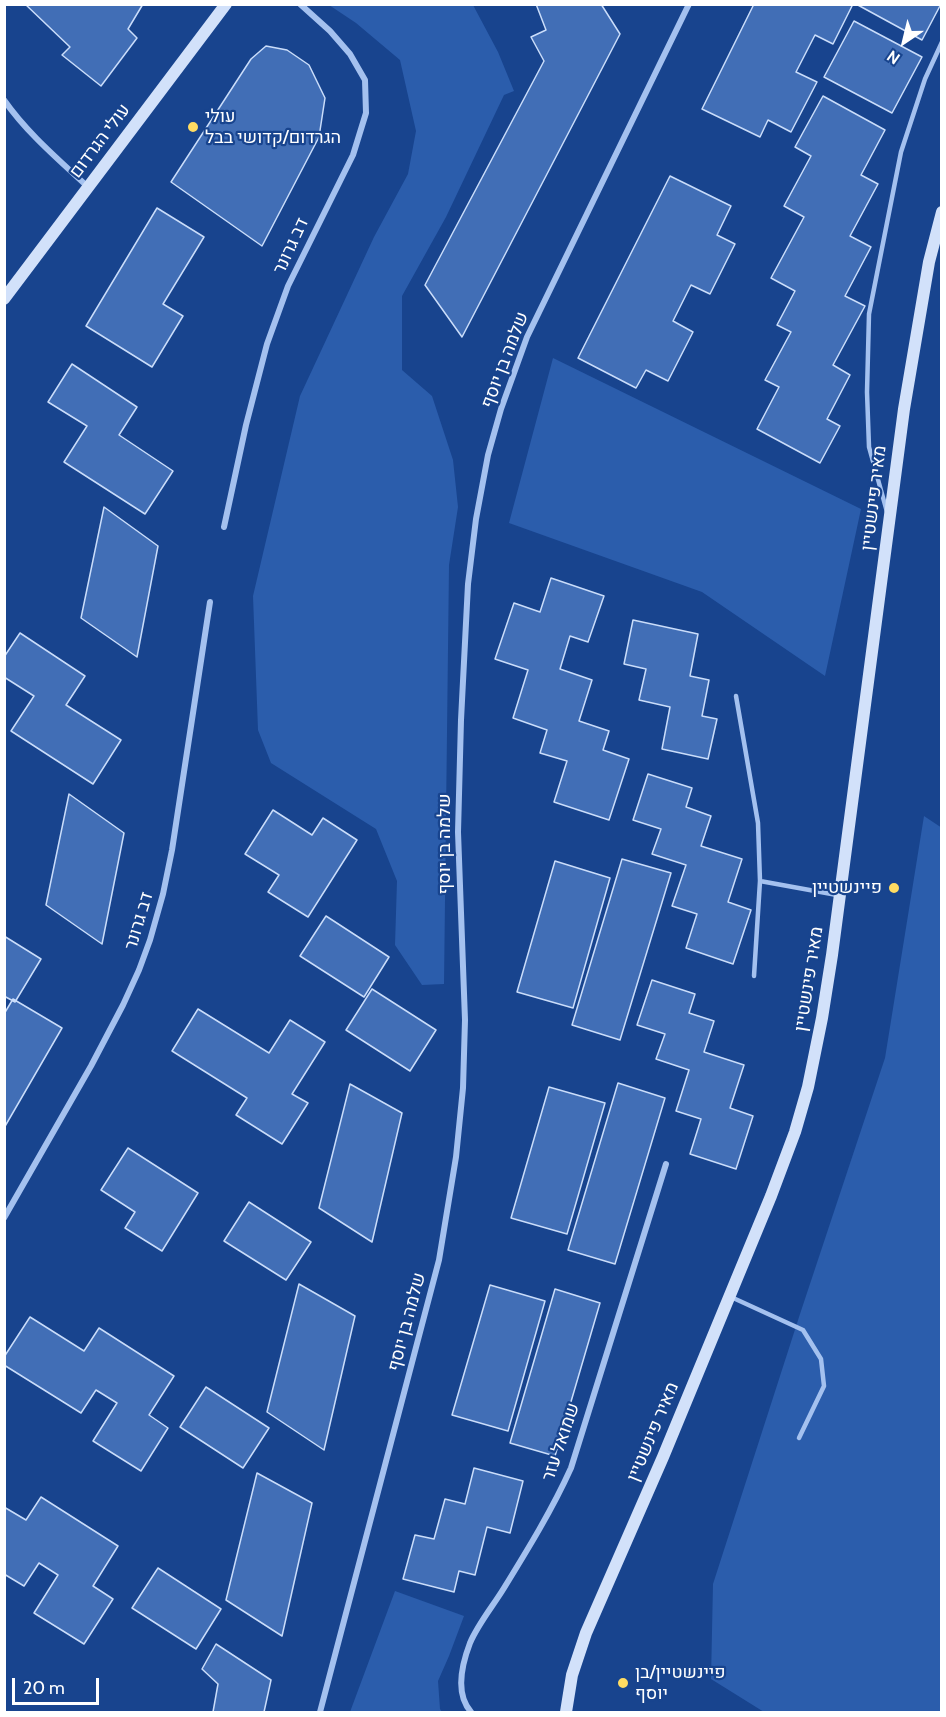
<!DOCTYPE html>
<meta charset="utf-8">
<style>
body{margin:0}
#map{position:relative;width:946px;height:1717px;overflow:hidden;background:#18448e;font-family:Cabin,sans-serif}
canvas{display:block}
.frame{position:absolute;inset:0;border:6px solid #fff;pointer-events:none}
.north{position:absolute;left:874px;top:12px;width:60px;height:60px;-webkit-text-stroke:4px #18448e;paint-order:stroke;rotate:215deg;font-size:16px;font-weight:700;line-height:24px;text-align:center;color:#fff}
.north::after{content:'';display:block;margin:auto;width:21px;height:27px;background:#fff;clip-path:polygon(50% 0,100% 100%,50% 72%,0 100%)}
.scale{position:absolute;left:12px;top:1678px;width:87px;height:27px;box-sizing:border-box;border:3px solid #fff;border-top:0;padding-left:8px;font-size:18px;line-height:21px;white-space:nowrap;color:#fff;-webkit-text-stroke:4px #18448e;paint-order:stroke}
</style>
<div id="map">
<canvas width="946" height="1717"></canvas>
<div class="frame"></div>
<div class="north">N</div>
<div class="scale">20 m</div>
</div>
<script>
const context = document.querySelector('canvas').getContext('2d');
context.lineJoin = 'round';
function fillPath(path, color) {
  context.fillStyle = color;
  context.fill(path, 'evenodd');
}
function trace(path, color, width, dash) {
  context.strokeStyle = color;
  context.lineWidth = width;
  context.lineCap = dash ? 'butt' : 'round';
  context.setLineDash(dash || []);
  context.stroke(path);
}
function label(font, color, halo, rows, align = 'center') {
  context.font = font + ' Cabin,Heebo,sans-serif';
  context.lineWidth = 4.5;
  context.setLineDash([]);
  context.textBaseline = 'middle';
  context.strokeStyle = halo;
  context.fillStyle = color;
  for (const [text, x, y, turn = 0] of rows) {
    context.save();
    context.translate(x, y);
    context.rotate((+turn || 0) * Math.PI / 180);
    context.textAlign = isNaN(turn) ? turn : align;
    if (halo) context.strokeText(text, 0, 0);
    context.fillText(text, 0, 0);
    context.restore();
  }
}
const green = new Path2D(`
 M 329,5 L 473,5 L 498,52 L 514,91 L 504,95 L 446,217 L 402,296 L 402,370 L 432,396 L 453,460 L 458,507 L 449,565 L 444,984 L 422,985 L 395,945 L 397,881 L 376,829 L 271,763 L 258,730 L 253,596 L 300,396 L 374,237 L 408,174 L 416,131 L 400,60 L 356,23 Z
 M 553,358 L 861,509 L 825,676 L 702,592 L 509,523 Z
 M 924,816 L 942,828 L 941,1712 L 764,1712 L 711,1679 L 713,1584 L 800,1314 L 885,1058 Z
 M 395,1591 L 464,1616 L 449,1656 L 438,1681 L 440,1709 L 442,1712 L 350,1712 Z`);
const building = new Path2D(`
 M 143,4 L 128,29 L 137,38 L 101,86 L 62,55 L 70,47 L 25,4 Z
 M 536,4 L 601,4 L 620,34 L 462,337 L 425,285 L 544,61 L 531,37 L 546,30 Z
 M 754,4 L 853,4 L 833,44 L 815,35 L 796,72 L 817,82 L 791,132 L 768,120 L 760,137 L 702,109 Z
 M 856,4 L 941,4 L 922,40 Z
 M 854,21 L 922,57 L 892,113 L 824,77 Z
 M 266,46 L 287,50 L 309,65 L 325,98 L 319,137 L 262,246 L 171,182 L 251,59 Z
 M 823,96 L 885,130 L 861,175 L 878,184 L 850,236 L 871,247 L 845,296 L 865,306 L 833,365 L 850,375 L 827,419 L 840,426 L 820,463 L 757,429 L 779,387 L 765,380 L 791,332 L 777,325 L 795,291 L 771,278 L 804,217 L 784,206 L 811,156 L 795,147 Z
 M 670,176 L 731,206 L 717,235 L 735,244 L 710,294 L 691,285 L 673,321 L 693,332 L 668,381 L 646,370 L 636,388 L 578,358 Z
 M 157,208 L 204,237 L 163,304 L 183,316 L 152,367 L 86,326 Z
 M 72,364 L 137,407 L 119,435 L 173,471 L 145,514 L 64,462 L 87,426 L 48,402 Z
 M 104,507 L 158,546 L 137,657 L 81,618 Z
 M 551,578 L 604,596 L 588,642 L 570,636 L 560,669 L 592,680 L 579,721 L 609,731 L 603,750 L 629,759 L 609,820 L 554,802 L 567,761 L 540,753 L 547,730 L 513,718 L 528,670 L 495,659 L 514,603 L 540,612 Z
 M 633,620 L 698,634 L 690,676 L 709,680 L 702,716 L 717,719 L 708,759 L 662,749 L 670,707 L 639,700 L 646,669 L 624,664 Z
 M 20,633 L 85,676 L 66,705 L 121,740 L 93,784 L 11,731 L 34,696 L 4,677 L 4,657 Z
 M 648,774 L 692,788 L 686,807 L 711,816 L 701,846 L 742,859 L 728,902 L 751,910 L 733,964 L 686,948 L 697,914 L 672,906 L 686,865 L 652,854 L 661,829 L 633,820 Z
 M 69,794 L 124,833 L 102,944 L 46,905 Z
 M 273,810 L 312,835 L 323,818 L 357,840 L 308,917 L 268,892 L 279,875 L 245,854 Z
 M 622,859 L 671,873 L 620,1040 L 572,1025 Z
 M 555,861 L 610,878 L 573,1008 L 517,992 Z
 M 326,916 L 389,957 L 364,997 L 300,956 Z
 M 4,936 L 41,959 L 15,1002 L 4,996 Z
 M 652,980 L 695,994 L 689,1013 L 714,1021 L 704,1052 L 744,1065 L 730,1108 L 753,1116 L 736,1169 L 690,1154 L 701,1119 L 676,1111 L 689,1070 L 656,1059 L 665,1034 L 637,1025 Z
 M 372,989 L 436,1030 L 410,1071 L 346,1030 Z
 M 13,999 L 62,1028 L 4,1128 L 4,1014 Z
 M 198,1009 L 269,1053 L 290,1020 L 325,1042 L 292,1094 L 308,1103 L 282,1144 L 236,1115 L 247,1098 L 172,1051 Z
 M 618,1083 L 665,1098 L 615,1264 L 568,1250 Z
 M 350,1084 L 402,1113 L 372,1242 L 319,1208 Z
 M 549,1087 L 605,1103 L 567,1234 L 511,1218 Z
 M 128,1148 L 198,1193 L 162,1251 L 125,1228 L 135,1212 L 101,1190 Z
 M 249,1202 L 311,1242 L 286,1280 L 224,1241 Z
 M 299,1284 L 355,1316 L 324,1450 L 267,1412 Z
 M 490,1285 L 545,1301 L 508,1431 L 452,1415 Z
 M 555,1289 L 600,1303 L 555,1456 L 510,1443 Z
 M 30,1317 L 84,1351 L 99,1328 L 174,1376 L 149,1415 L 168,1428 L 141,1471 L 93,1441 L 117,1403 L 96,1390 L 81,1413 L 4,1365 L 4,1357 Z
 M 206,1387 L 269,1428 L 243,1468 L 180,1427 Z
 M 474,1468 L 523,1481 L 510,1533 L 487,1527 L 475,1575 L 459,1571 L 454,1592 L 403,1579 L 415,1535 L 434,1539 L 445,1499 L 465,1504 Z
 M 257,1473 L 312,1503 L 282,1636 L 226,1600 Z
 M 41,1497 L 118,1546 L 93,1586 L 113,1599 L 84,1644 L 34,1613 L 58,1575 L 39,1563 L 24,1586 L 4,1574 L 4,1507 L 26,1520 Z
 M 158,1568 L 221,1609 L 196,1649 L 132,1608 Z
 M 216,1644 L 271,1680 L 264,1712 L 213,1712 L 218,1684 L 202,1669 Z`);
const lane = new Path2D(`
 M 887,512 L 869,447 L 867,392 L 869,314 L 901,152 L 925,79 L 942,42
 M 736,696 L 758,823 L 760,881 L 754,976
 M 760,881 L 837,895
 M 731,1297 L 803,1330 L 821,1359 L 824,1386 L 799,1438`);
const street = new Path2D(`
 M 4,100 C 27,133 59,160 88,187
 M 224,527 L 246,425 L 267,344 L 288,286 L 353,155 L 366,113 L 365,80 L 350,54 L 330,31 L 300,4
 M 4,1218 L 91,1066 L 123,1005 L 139,970 L 150,940 L 163,894 L 172,850 L 210,602
 M 320,1712 L 439,1260 L 456,1157 L 463,1088 L 465,1020 L 458,832 L 461,720 L 468,584 L 476,519 L 488,455 L 501,409 L 527,337 L 689,4
 M 471,1712 C 455,1694 462,1664 470,1643 C 478,1624 493,1606 504,1588 C 528,1549 552,1510 571,1468 L 666,1164`);
const secondary = new Path2D(`
 M 4,299 L 226,4
 M 566,1712 L 572,1675 L 586,1633 L 663,1457 L 771,1196 L 795,1132 L 808,1087 L 822,1018 L 832,955 L 904,409 L 929,262 L 942,212`);
const markers = [
 [193,127,6,"#ffdc62"],
 [894,888,6,"#ffdc62"],
 [623,1683,6,"#ffdc62"]
];
const poiNames = [
 ["עולי",205,117],
 ["הגרדום/קדושי בבל",205,138],
 ["פיינשטיין",882,888,"right"],
 ["פיינשטיין/בן",635,1673],
 ["יוסף",635,1694]
];
const streetNames = [
 ["עולי הגרדום",100,141,-53],
 ["דב גרונר",291,246,-65],
 ["שלמה בן יוסף",505,360,-69],
 ["מאיר פינשטיין",874,498,-83],
 ["שלמה בן יוסף",445,844,-90],
 ["דב גרונר",139,921,-73],
 ["מאיר פינשטיין",809,979,-81],
 ["שלמה בן יוסף",407,1322,-75],
 ["מאיר פינשטיין",653,1432,-67],
 ["שמואל עזר",561,1442,-71]
];
fillPath(green, '#2b5dac');
fillPath(building, '#416eb6');
trace(building, '#caddfa', 1.5);
trace(lane, '#a4c1ef', 4.5);
trace(street, '#a4c1ef', 6);
trace(secondary, '#d2e1fa', 12);
for (const [x, y, r, color] of markers) {
  const dot = new Path2D();
  dot.arc(x, y, r, 0, 2 * Math.PI);
  context.fillStyle = color;
  context.fill(dot);
  trace(dot, '#18448e', 2);
}
label('18px', '#fff', '#18448e', poiNames, 'left');
label('18px', '#fff', '#18448e', streetNames);
</script>
